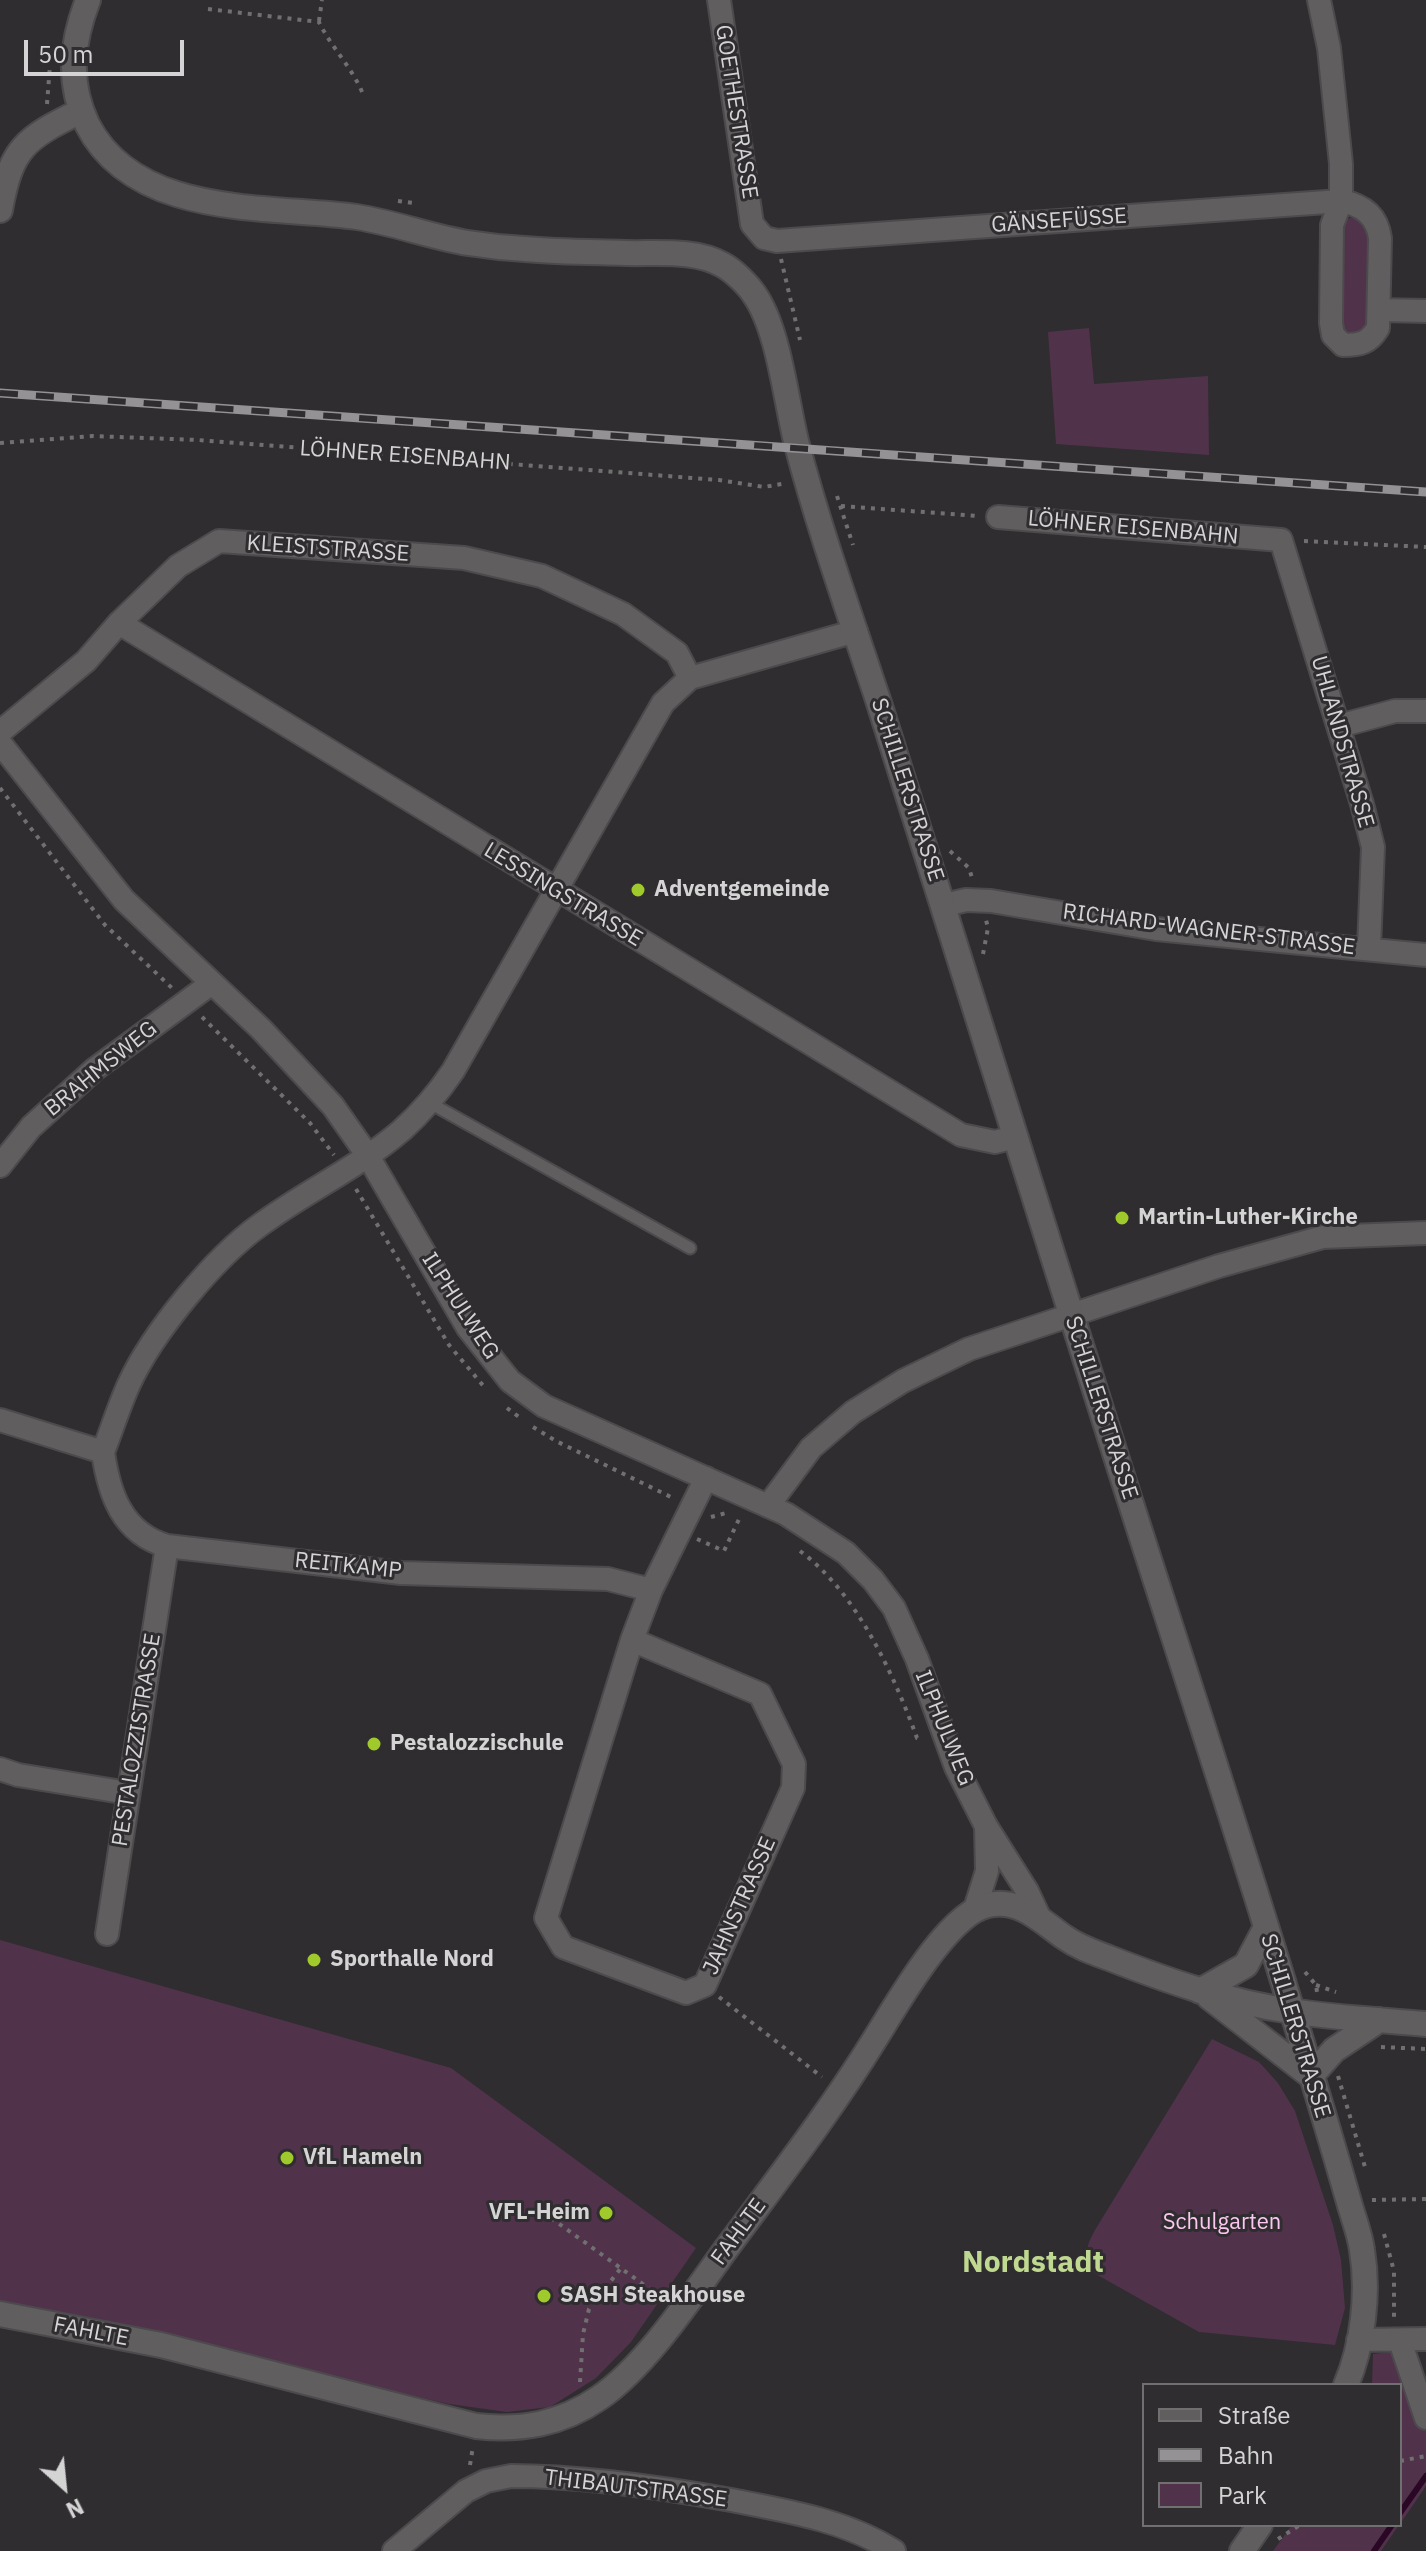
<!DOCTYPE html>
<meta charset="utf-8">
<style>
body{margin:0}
#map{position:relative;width:1426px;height:2551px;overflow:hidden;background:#2f2d2f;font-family:"IBM Plex Sans",sans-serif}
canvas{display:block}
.legend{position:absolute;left:1142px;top:2383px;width:260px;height:144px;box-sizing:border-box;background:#2f2d2f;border:2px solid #717071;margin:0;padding:10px 14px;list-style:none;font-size:24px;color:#d5d4d5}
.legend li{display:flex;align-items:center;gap:16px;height:40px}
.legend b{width:40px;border:2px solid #717071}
.north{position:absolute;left:24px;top:2447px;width:80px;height:80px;-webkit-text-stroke:6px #2f2d2f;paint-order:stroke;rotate:153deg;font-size:22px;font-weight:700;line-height:32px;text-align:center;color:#d5d4d5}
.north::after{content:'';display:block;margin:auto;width:28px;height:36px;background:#d5d4d5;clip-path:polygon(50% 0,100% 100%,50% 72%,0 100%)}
.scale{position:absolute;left:24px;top:40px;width:160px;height:36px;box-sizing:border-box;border:4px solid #d5d4d5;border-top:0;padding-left:10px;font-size:24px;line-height:28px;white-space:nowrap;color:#d5d4d5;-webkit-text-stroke:6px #2f2d2f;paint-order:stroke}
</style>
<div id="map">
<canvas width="1426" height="2551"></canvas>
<ul class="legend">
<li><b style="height:10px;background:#605e5f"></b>Straße</li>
<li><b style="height:10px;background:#949294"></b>Bahn</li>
<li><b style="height:22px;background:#51324b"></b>Park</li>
</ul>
<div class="north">N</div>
<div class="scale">50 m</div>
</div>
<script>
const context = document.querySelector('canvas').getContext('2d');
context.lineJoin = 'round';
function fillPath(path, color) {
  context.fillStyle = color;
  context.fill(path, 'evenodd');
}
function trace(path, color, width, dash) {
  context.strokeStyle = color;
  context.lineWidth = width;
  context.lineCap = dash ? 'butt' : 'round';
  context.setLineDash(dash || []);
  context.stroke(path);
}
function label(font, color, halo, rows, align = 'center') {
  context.font = font + ' "IBM Plex Sans",sans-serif';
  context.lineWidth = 6;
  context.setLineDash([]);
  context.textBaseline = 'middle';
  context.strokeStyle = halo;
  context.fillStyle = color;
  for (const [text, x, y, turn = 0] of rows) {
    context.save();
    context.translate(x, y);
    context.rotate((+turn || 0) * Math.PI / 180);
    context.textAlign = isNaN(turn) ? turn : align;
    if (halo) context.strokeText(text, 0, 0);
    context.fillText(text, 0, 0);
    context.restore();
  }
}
const green = new Path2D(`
 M 1354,216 L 1370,225 L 1369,331 L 1352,337 L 1344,332 L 1340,324 L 1339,236 L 1345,220 Z
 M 1089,328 L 1094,384 L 1208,376 L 1209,455 L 1056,444 L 1048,332 Z
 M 0,1940 L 451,2068 L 696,2248 L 631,2342 L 596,2378 L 550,2407 L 507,2412 L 449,2404 L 0,2301 Z
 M 1212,2039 L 1259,2062 L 1278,2083 L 1295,2111 L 1333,2225 L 1341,2260 L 1345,2308 L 1335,2345 L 1199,2332 L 1092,2272 C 1083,2255 1086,2247 1095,2230 Z
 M 1399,2351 L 1426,2421 L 1426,2486 L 1400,2524 L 1400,2385 L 1372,2385 L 1373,2354 Z
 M 1292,2525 L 1399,2525 L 1381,2551 L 1273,2551 Z`);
const stream = new Path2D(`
 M 1400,2513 L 1426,2476
 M 1374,2551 L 1392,2525`);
const path = new Path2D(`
 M 208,9 L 319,22 C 332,49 354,69 364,97
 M 319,21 L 322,0
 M 47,104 L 50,65
 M 398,201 L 413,203 L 413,207
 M 781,259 L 800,340
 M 0,443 L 93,436 L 198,440 L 719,480 L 764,487 L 787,483
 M 837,496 L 853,545
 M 841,506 L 978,516
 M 1304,541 L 1426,547
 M 0,788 L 105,925 L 172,988
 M 950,851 L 969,868 L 973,881
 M 983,954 L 988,928 L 986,920
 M 202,1017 L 310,1123 L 334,1155
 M 356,1189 L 449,1345 L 486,1389
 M 507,1408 L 523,1420
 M 533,1427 L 556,1441 L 675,1499
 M 711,1517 L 730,1512
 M 697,1539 L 724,1551 L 740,1517
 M 800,1551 C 857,1593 893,1673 917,1738 L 923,1740
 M 1305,1972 L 1316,1985 L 1317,1992
 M 1316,1985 L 1336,1992
 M 719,1997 L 822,2077
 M 1381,2047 L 1426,2049
 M 1338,2076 L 1365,2167
 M 1372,2200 L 1426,2199
 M 551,2218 L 665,2300
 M 1384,2234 L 1394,2271 L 1394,2319
 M 580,2382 L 583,2334 L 589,2309 L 621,2268
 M 1400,2461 L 1426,2456
 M 470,2465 L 473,2446
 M 1278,2539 L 1300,2525`);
const service = new Path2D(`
 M 430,1103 L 690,1248`);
const minor = new Path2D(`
 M 719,0 L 752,224 L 764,238 L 777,241 L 1341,201 C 1363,205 1377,216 1380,238 L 1378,328 C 1369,343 1360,345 1343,345 L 1333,335 L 1331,323 L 1332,225 L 1341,201 L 1341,164 L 1329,48 L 1319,0
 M 1380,310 L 1426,311
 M 998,517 L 1281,540 L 1362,804 L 1373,847 L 1369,948
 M 119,623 L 961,1135 L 995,1142 L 1015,1137
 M 1339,726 L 1395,711 L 1426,711
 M 0,732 L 86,661 L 119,623 L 178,566 L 219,541 L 464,558 L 542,576 L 623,614 L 677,653 L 690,678
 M 0,743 L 124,900 L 261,1029 L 333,1106 L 368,1156 L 468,1328 L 510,1381 L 544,1406 L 786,1514 L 846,1553 L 873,1580 L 894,1608 L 917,1659 L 956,1767 L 986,1826 L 1027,1891 L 1040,1919
 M 945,905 L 966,900 L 991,901 L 1156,929 L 1426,955
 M 0,1166 L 31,1127 L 95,1069 L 212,983
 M 0,1420 L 103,1452
 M 103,1452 C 112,1429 119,1406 129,1384 C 153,1332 214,1258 260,1225 C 306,1191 359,1167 402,1130 C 422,1112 438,1093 453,1071 L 663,703 L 690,678 L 856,631
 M 103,1452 C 109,1494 122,1533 167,1546 L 401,1573 L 608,1579 L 651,1590
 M 768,1506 L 811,1448 L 853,1412 L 903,1381 L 969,1349 L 1219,1266 L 1323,1237 L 1426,1233
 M 632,1640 L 760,1694 L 794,1764 L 793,1788 L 705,1985 L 686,1993 L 563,1947 L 546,1918 L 632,1640 L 651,1590 L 706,1478
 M 0,1769 L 18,1775 L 128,1793
 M 975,1909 L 987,1871 L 986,1827
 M 107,1934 L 167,1546
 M 1358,2340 L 1426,2339
 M 1400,2341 L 1426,2418
 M 394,2551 L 466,2491 L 486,2481 L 511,2476 C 584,2476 659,2487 731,2500 C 787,2511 845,2520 894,2551`);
const tertiary = new Path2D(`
 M 0,210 C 11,148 25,138 81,111`);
const secondary = new Path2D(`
 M 88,0 C 72,41 67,82 87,124 C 135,219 269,205 357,217 C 395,223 431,237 468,243 C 487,246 506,248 525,249 C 558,252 592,252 625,253 C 656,254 695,249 723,265 C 734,271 748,285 754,294 C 779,329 786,402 797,445 C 820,532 851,618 879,703 C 961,957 1039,1212 1119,1466 C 1197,1710 1278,1955 1349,2202 C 1353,2217 1360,2234 1362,2250 C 1369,2293 1363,2345 1346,2385
 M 1200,1991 L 1246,1965 L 1265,1929
 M 1209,1997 L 1311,2076
 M 1311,2076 L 1334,2050 L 1379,2020
 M 0,2314 L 161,2345 L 476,2426 C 521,2431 561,2424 599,2398 C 646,2366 692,2296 726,2249 C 777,2180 830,2112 875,2039 C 897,2004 948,1913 988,1905 C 1020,1898 1041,1921 1064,1937 C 1078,1947 1093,1952 1109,1958 C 1168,1981 1228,2002 1291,2011 C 1336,2018 1381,2020 1426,2024
 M 1242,2551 L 1260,2525`);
const rail = new Path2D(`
 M 0,393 L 1426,492`);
const markers = [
 [638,890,8,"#a0c92b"],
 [1122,1218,8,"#a0c92b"],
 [374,1744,8,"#a0c92b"],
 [314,1960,8,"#a0c92b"],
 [287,2158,8,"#a0c92b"],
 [606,2213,8,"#a0c92b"],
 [544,2296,8,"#a0c92b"]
];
const streetNames = [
 ["GOETHESTRASSE",736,112,81],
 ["GÄNSEFÜSSE",1059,221,-4],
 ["LÖHNER EISENBAHN",405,456,4],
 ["LÖHNER EISENBAHN",1133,528,5],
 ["KLEISTSTRASSE",328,549,4],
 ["UHLANDSTRASSE",1342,742,74],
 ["SCHILLERSTRASSE",907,790,72],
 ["LESSINGSTRASSE",563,895,31],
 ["RICHARD-WAGNER-STRASSE",1209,930,7],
 ["BRAHMSWEG",101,1069,-39],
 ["ILPHULWEG",460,1306,57],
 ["SCHILLERSTRASSE",1101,1408,72],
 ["REITKAMP",348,1566,6],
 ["ILPHULWEG",944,1728,68],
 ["PESTALOZZISTRASSE",137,1740,-81],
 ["JAHNSTRASSE",740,1906,-66],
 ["SCHILLERSTRASSE",1295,2026,73],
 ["FAHLTE",739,2232,-54],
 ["FAHLTE",91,2332,11],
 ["THIBAUTSTRASSE",636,2489,7]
];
const poiNames = [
 ["Adventgemeinde",654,890],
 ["Martin-Luther-Kirche",1138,1218],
 ["Pestalozzischule",390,1744],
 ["Sporthalle Nord",330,1960],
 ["VfL Hameln",303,2158],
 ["VFL-Heim",590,2213,"right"],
 ["SASH Steakhouse",560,2296]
];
const parkNames = [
 ["Schulgarten",1222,2223]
];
const districtNames = [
 ["Nordstadt",1033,2263]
];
fillPath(green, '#51324b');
trace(stream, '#2a0825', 6);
trace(service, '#4c4a4c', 15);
trace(minor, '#4c4a4c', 26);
trace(tertiary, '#4c4a4c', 28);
trace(secondary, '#4c4a4c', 28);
trace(path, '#717071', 4, [4, 6]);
trace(service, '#605e5f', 11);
trace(minor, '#605e5f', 22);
trace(tertiary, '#605e5f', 24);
trace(secondary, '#605e5f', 24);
trace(rail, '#949294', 9);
trace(rail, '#2f2d2f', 6, [18]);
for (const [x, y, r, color] of markers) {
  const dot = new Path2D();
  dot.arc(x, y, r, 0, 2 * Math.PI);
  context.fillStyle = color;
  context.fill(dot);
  trace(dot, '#2f2d2f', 3);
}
label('22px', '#d5d4d5', '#2f2d2f', streetNames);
label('bold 22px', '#d5d4d5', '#2f2d2f', poiNames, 'left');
label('22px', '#fcc7f0', '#2f2d2f', parkNames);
label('bold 30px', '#c0d990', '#2f2d2f', districtNames);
</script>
